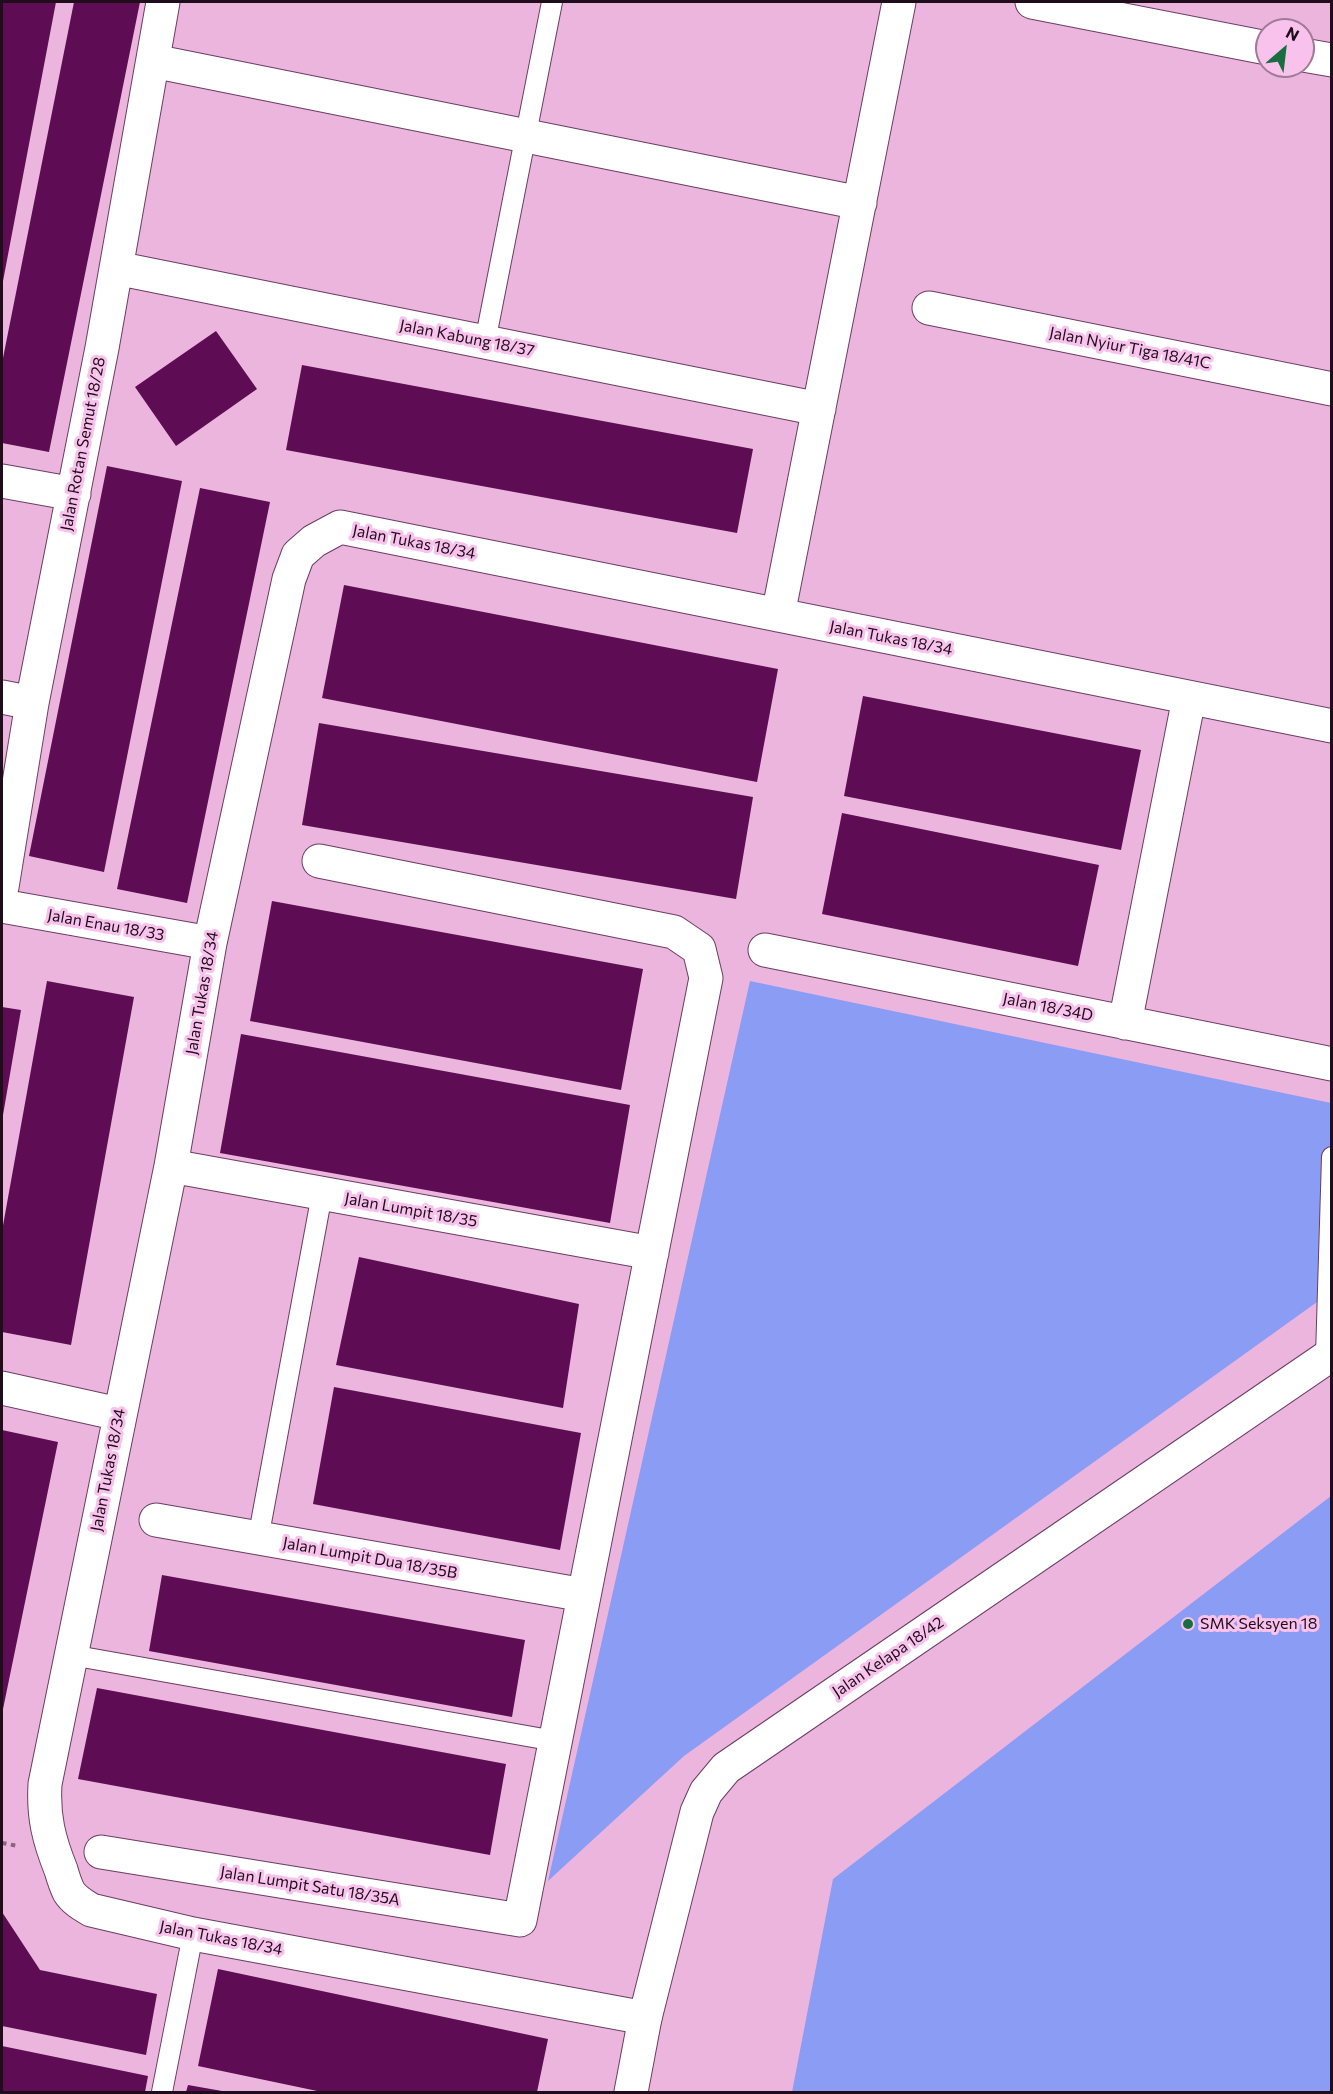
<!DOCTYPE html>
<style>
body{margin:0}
#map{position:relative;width:1333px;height:2094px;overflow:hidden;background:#ebb5de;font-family:Commissioner,sans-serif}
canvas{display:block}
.frame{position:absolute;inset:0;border:3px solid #1f0d1b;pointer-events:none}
.north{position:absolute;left:1255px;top:18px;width:60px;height:60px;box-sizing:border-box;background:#f8c2ec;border:2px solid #a17a98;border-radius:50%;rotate:28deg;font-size:16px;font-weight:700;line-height:24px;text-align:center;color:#1f0d1b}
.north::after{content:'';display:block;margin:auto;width:21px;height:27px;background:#196e41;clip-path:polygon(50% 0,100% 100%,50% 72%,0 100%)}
</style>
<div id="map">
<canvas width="1333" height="2094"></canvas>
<div class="frame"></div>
<div class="north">N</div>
</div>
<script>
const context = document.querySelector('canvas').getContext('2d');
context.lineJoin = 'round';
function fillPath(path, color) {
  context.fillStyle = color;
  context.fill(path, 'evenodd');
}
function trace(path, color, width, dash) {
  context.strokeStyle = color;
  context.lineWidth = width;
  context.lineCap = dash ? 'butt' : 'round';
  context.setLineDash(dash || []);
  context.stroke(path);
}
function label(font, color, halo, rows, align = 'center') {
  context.font = font + ' Commissioner,sans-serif';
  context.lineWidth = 6;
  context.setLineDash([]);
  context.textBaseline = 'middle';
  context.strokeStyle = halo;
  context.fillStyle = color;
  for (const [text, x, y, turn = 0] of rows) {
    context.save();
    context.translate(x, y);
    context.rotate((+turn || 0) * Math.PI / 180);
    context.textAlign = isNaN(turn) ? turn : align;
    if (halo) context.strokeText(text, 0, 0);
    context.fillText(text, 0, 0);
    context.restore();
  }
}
const green = new Path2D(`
 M 750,981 L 1331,1103 L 1331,1292 L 684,1756 L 548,1881 Z
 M 1331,1496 L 1331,2092 L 792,2092 L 833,1879 Z`);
const building = new Path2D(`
 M 2,2 L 56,2 L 3,281 L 2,281 Z
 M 74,2 L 140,2 L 49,452 L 2,443 L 2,363 Z
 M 216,331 L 257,389 L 176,446 L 135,387 Z
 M 302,365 L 753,449 L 737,533 L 286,450 Z
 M 107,466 L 182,481 L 104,872 L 29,856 Z
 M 200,488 L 270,502 L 187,903 L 117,889 Z
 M 344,585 L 778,669 L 757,782 L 322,698 Z
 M 863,696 L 1141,750 L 1121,850 L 844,796 Z
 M 319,723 L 753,797 L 736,899 L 302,825 Z
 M 842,813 L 1099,865 L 1078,966 L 822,914 Z
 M 272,901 L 643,969 L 621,1090 L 250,1021 Z
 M 47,981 L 134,997 L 71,1345 L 2,1332 L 2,1231 Z
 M 2,1007 L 21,1010 L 3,1115 L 2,1115 Z
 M 241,1034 L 630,1105 L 610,1223 L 220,1153 Z
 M 359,1257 L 579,1304 L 563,1408 L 336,1365 Z
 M 334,1387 L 581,1433 L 560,1550 L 313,1504 Z
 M 2,1430 L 58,1442 L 3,1709 L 2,1709 Z
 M 162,1575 L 525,1640 L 512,1717 L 149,1651 Z
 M 97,1688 L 506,1764 L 490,1855 L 78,1779 Z
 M 2,1912 L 40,1970 L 157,1994 L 146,2055 L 2,2026 Z
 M 218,1969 L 548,2039 L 537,2092 L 322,2092 L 198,2066 Z
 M 2,2046 L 148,2076 L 145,2092 L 2,2092 Z
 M 188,2085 L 222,2091 L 221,2092 L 186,2092 Z`);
const path = new Path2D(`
 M 2,1843 L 18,1846`);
const lane = new Path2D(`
 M 485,342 L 552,2
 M 1326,1356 L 1332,1157
 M 258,1539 L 322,1194
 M 71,1655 L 555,1741
 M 162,2092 L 193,1934`);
const street = new Path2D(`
 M 1032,2 L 1267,48
 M 1303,55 L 1332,60
 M 153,61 L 860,203
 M 116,268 L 819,409
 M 929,308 L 1332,389
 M 2,481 L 74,494
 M 778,615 L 899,2
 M 2,697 L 32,703
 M 2,887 L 32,703 L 102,348 L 163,2
 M 2,906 L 210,943
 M 765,950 L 1332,1064
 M 1125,1023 L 1189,698
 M 171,1166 L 652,1253
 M 2,1388 L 119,1414
 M 156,1520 L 584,1595
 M 101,1852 L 520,1920 L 706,978 L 699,949 L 674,932 L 319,861
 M 645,2018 L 193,1934 L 91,1910 C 83,1905 74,1900 69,1892 C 66,1886 63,1877 61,1870 C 49,1840 43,1817 45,1784 L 171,1166 L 210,943 L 289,579 L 298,555 L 314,541 L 340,527 L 1332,726`);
const secondary = new Path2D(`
 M 631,2092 L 645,2018 L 697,1812 L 706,1792 L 726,1768 L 1332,1354`);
const markers = [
 [1188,1624,6,"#196e41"]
];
const streetNames = [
 ["Jalan Kabung 18/37",467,338,11],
 ["Jalan Nyiur Tiga 18/41C",1130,348,11],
 ["Jalan Rotan Semut 18/28",83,444,-79],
 ["Jalan Tukas 18/34",414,542,11],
 ["Jalan Tukas 18/34",891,638,11],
 ["Jalan Enau 18/33",106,925,10],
 ["Jalan Tukas 18/34",202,993,-80],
 ["Jalan 18/34D",1048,1007,11],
 ["Jalan Lumpit 18/35",411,1210,10],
 ["Jalan Tukas 18/34",108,1470,-79],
 ["Jalan Lumpit Dua 18/35B",370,1558,10],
 ["Jalan Kelapa 18/42",888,1657,-34],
 ["Jalan Lumpit Satu 18/35A",310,1886,9],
 ["Jalan Tukas 18/34",221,1938,11]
];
const poiNames = [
 ["SMK Seksyen 18",1200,1624]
];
fillPath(green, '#8b9cf5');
fillPath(building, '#5e0c53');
trace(lane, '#6b3e62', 22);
trace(street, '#6b3e62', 35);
trace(secondary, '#6b3e62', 35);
trace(path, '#896480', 4, [4.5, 4.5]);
trace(lane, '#fff', 20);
trace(street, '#fff', 33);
trace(secondary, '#fff', 33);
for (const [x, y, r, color] of markers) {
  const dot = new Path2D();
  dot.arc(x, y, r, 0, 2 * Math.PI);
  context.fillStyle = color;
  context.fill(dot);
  trace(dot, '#f8c2ec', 2);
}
label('16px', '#1f0d1b', '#f8c2ec', streetNames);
label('16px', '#1f0d1b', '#f8c2ec', poiNames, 'left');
</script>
